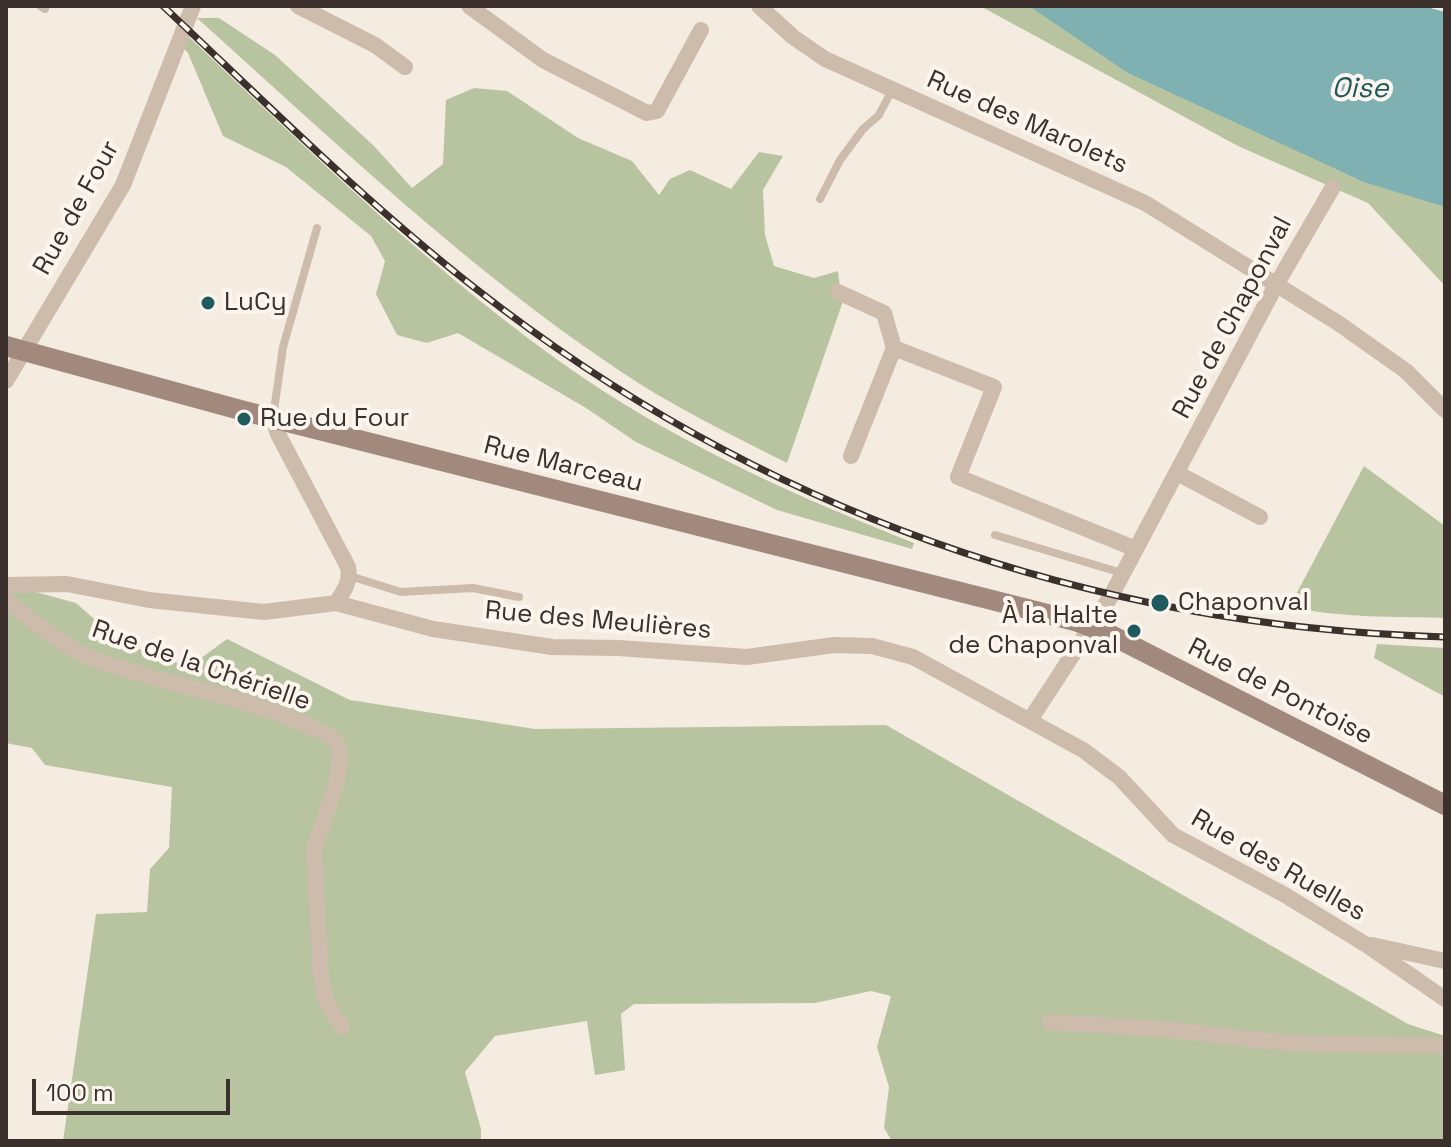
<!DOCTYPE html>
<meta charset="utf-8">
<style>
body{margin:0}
#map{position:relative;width:1451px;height:1147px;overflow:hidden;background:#f4ebe1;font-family:"Space Grotesk",sans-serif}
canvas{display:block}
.frame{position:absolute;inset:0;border:8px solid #3b302b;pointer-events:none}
.scale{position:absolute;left:32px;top:1079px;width:198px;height:36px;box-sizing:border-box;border:4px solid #3b302b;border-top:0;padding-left:10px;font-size:24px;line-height:28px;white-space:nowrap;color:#3b302b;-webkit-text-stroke:6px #fbf5ee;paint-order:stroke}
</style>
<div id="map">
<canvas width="1451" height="1147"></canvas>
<div class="frame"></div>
<div class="scale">100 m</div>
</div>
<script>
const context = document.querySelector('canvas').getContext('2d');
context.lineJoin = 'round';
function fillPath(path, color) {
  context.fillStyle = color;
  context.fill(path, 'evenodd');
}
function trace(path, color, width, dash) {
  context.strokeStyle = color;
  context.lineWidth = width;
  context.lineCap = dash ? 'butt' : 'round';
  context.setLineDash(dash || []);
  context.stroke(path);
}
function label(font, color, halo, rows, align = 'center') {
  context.font = font + ' "Space Grotesk",sans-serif';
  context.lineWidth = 8;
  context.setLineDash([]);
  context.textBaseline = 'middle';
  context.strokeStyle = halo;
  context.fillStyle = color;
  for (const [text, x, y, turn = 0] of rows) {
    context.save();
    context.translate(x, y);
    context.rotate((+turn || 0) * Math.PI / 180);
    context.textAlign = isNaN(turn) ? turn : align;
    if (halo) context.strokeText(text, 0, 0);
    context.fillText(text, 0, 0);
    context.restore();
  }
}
const green = new Path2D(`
 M 980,6 L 1031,6 L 1445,205 L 1445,286 L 1368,203 L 1238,146 Z
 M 197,18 L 219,18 L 275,55 L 374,146 L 412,188 L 443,164 L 446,100 L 474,88 L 507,91 L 578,138 L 632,161 L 659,195 L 670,179 L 690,170 L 731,189 L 759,152 L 783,156 L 763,190 L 765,235 L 774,266 L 814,278 L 838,271 L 842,304 L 787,463 C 730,434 671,406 617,369 C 465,267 333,140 197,18 Z
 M 188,36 C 315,156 440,280 585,379 C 688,448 800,498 914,543 L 912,549 L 777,510 L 636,442 L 586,408 L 458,333 L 427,343 L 397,335 L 376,294 L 385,261 L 371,236 L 286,167 L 223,136 L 188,53 L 183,48 Z
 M 1364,466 L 1445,526 L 1445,618 C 1415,617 1311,618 1291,604 Z
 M 6,584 L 76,603 L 120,642 L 189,667 L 227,639 L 350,700 L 535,729 L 886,725 L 1408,1024 L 1445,1036 L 1445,1141 L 892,1141 L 884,1128 L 889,1087 L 877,1047 L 891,996 L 871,991 L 815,1003 L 634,1004 L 621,1014 L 625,1070 L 595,1075 L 587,1021 L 495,1036 L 465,1072 L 481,1129 L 481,1141 L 63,1141 L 96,914 L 147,912 L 150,869 L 169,848 L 172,787 L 45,765 L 32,748 L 6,743 Z
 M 1377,644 L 1445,648 L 1445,697 L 1374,658 Z`);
const water = new Path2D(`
 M 1029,6 L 1423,6 L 1445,12 L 1445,207 L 1364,182 L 1128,73 Z`);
const lane = new Path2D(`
 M 40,6 L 45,9
 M 820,199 L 840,160 L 863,129 L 879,115 L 892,90
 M 273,418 L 283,347 L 317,228
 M 995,535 L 1122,573
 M 350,576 L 401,592 L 473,588 L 519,597`);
const street = new Path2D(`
 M 298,6 L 375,45 L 405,67
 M 469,6 L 543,60 L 647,113 L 657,111 L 701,30
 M 759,6 L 793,37 L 825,59 L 1145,203 L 1338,323 L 1406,371 L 1445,410
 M 838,292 L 884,313 L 894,348
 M 6,381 L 123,185 L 193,6
 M 273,419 L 278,434 L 348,567 C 351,582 344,591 336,603
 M 851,456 L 894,348 L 994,387 L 958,477 L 1136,549
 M 1177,473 L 1260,517
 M 6,585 L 67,584 L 149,600 L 264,612 L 336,603 L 433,629 L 552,647 L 618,648 L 747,657 L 834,645 L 872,646 L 913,657 L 1083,750 L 1119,777 L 1173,835 L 1285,895 L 1365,944 L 1445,999
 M 6,600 C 35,622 64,648 99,661 C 176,688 260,698 333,738 L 339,747 L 340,757 L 336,785 L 314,849 L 321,977 L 326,1001 L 342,1027
 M 1030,720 L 1111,596 L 1276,285 L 1333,187
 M 1372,945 L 1445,961
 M 1050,1022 L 1163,1029 L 1288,1043 L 1445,1046`);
const secondary = new Path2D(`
 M 6,346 L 244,411 L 1075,621 L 1103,631 L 1445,805`);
const rail = new Path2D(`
 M 163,6 C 265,102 365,202 475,288 C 759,510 1086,626 1445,637`);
const markers = [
 [208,303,8,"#1f5a5e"],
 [244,419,8,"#1f5a5e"],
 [1160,603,10,"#1f5a5e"],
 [1134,631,8,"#1f5a5e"]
];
const streetNames = [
 ["Rue des Marolets",1027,123,24],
 ["Rue de Four",77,208,-61],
 ["Rue de Chaponval",1233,318,-62],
 ["Rue Marceau",563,465,14],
 ["Rue des Meulières",598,621,5],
 ["Rue de la Chérielle",201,666,19],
 ["Rue de Pontoise",1280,692,27],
 ["Rue des Ruelles",1278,866,30]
];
const poiNames = [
 ["LuCy",224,303],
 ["Rue du Four",260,419],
 ["Chaponval",1178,603],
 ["À la Halte",1118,616,"right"],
 ["de Chaponval",1118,646,"right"]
];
const waterNames = [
 ["Oise",1360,89]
];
fillPath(green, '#b8c4a0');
fillPath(water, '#7fb0b2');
trace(lane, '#cdbbac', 8);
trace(street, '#cdbbac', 16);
trace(secondary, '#a18a7d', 20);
trace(rail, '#3b302b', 7);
trace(rail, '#fbf5ee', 4, [12]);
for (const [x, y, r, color] of markers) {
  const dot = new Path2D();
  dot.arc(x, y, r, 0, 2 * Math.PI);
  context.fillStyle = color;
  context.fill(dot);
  trace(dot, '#fbf5ee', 3);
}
label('26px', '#3b302b', '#fbf5ee', streetNames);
label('26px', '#3b302b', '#fbf5ee', poiNames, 'left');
label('italic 28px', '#1f5a5e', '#fbf5ee', waterNames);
</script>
